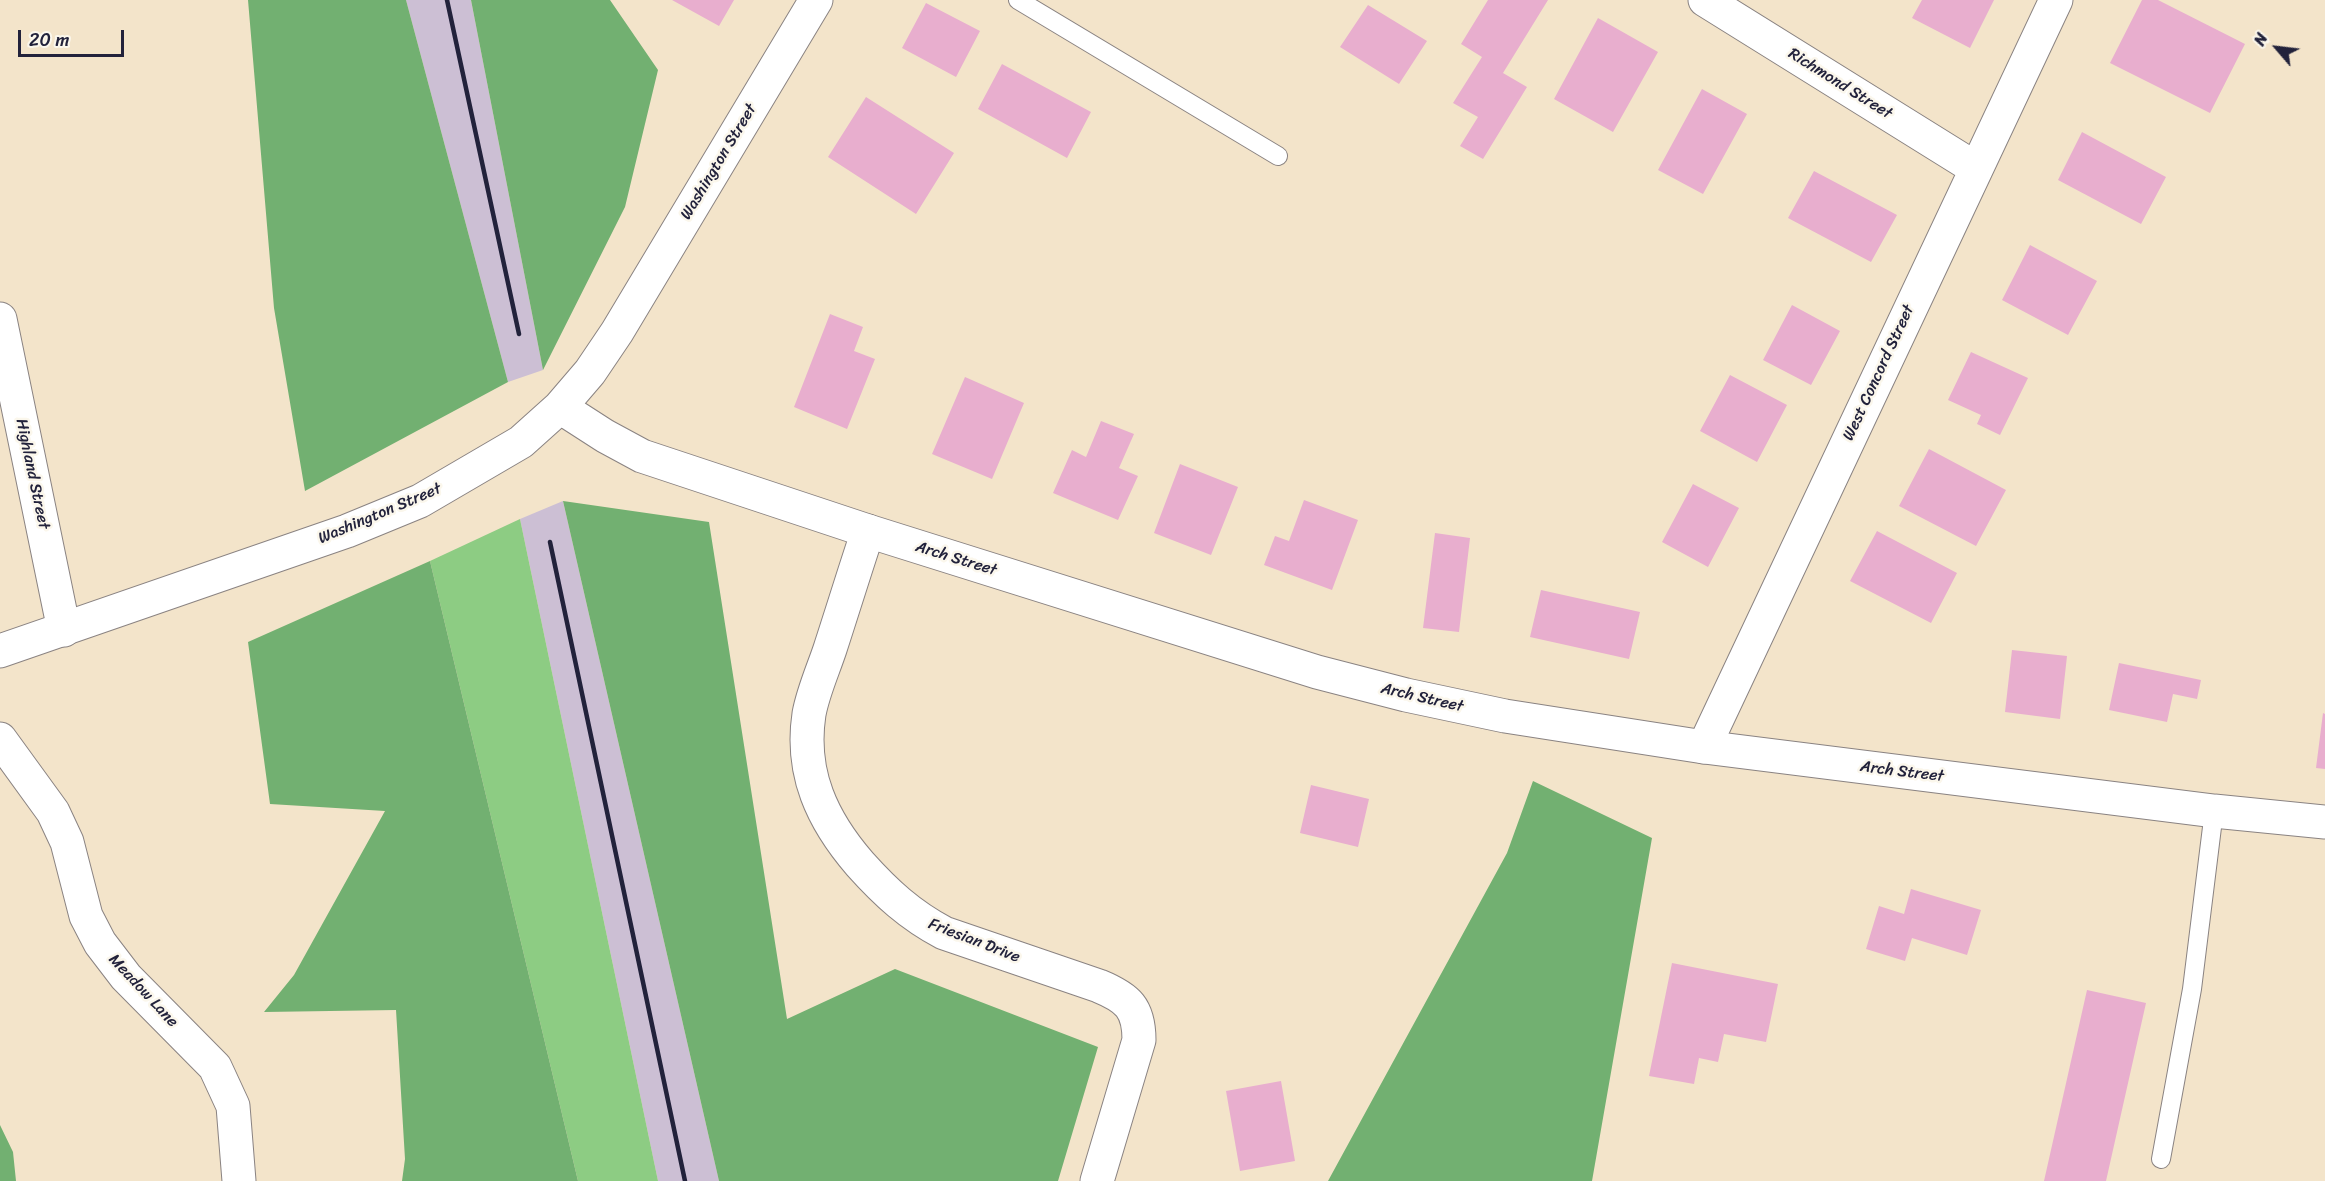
<!DOCTYPE html>
<style>
body{margin:0}
#map{position:relative;width:2325px;height:1181px;overflow:hidden;background:#f3e4ca;font-family:Sriracha,sans-serif}
canvas{display:block}
.north{position:absolute;left:2247px;top:18px;width:60px;height:60px;-webkit-text-stroke:4px #fbf7ec;paint-order:stroke;rotate:298deg;font-size:16px;font-weight:700;line-height:24px;text-align:center;color:#22223b}
.north::after{content:'';display:block;margin:auto;width:21px;height:27px;background:#22223b;clip-path:polygon(50% 0,100% 100%,50% 72%,0 100%)}
.scale{position:absolute;left:18px;top:30px;width:106px;height:27px;box-sizing:border-box;border:3px solid #22223b;border-top:0;padding-left:8px;font-size:18px;line-height:21px;white-space:nowrap;color:#22223b;-webkit-text-stroke:4px #fbf7ec;paint-order:stroke}
</style>
<div id="map">
<canvas width="2325" height="1181"></canvas>
<div class="north">N</div>
<div class="scale">20 m</div>
</div>
<script>
const context = document.querySelector('canvas').getContext('2d');
context.lineJoin = 'round';
function fillPath(path, color) {
  context.fillStyle = color;
  context.fill(path, 'evenodd');
}
function trace(path, color, width, dash) {
  context.strokeStyle = color;
  context.lineWidth = width;
  context.lineCap = dash ? 'butt' : 'round';
  context.setLineDash(dash || []);
  context.stroke(path);
}
function label(font, color, halo, rows, align = 'center') {
  context.font = font + ' Sriracha,sans-serif';
  context.lineWidth = 5;
  context.setLineDash([]);
  context.textBaseline = 'middle';
  context.strokeStyle = halo;
  context.fillStyle = color;
  for (const [text, x, y, turn = 0] of rows) {
    context.save();
    context.translate(x, y);
    context.rotate((+turn || 0) * Math.PI / 180);
    context.textAlign = isNaN(turn) ? turn : align;
    if (halo) context.strokeText(text, 0, 0);
    context.fillText(text, 0, 0);
    context.restore();
  }
}
const industrial = new Path2D(`
 M 406,0 L 471,0 L 543,370 L 508,382 Z
 M 563,501 L 719,1181 L 658,1181 L 520,519 Z`);
const green = new Path2D(`
 M 520,519 L 658,1181 L 578,1181 L 430,561 Z`);
const forest = new Path2D(`
 M 248,0 L 406,0 L 508,382 L 305,491 L 274,308 Z
 M 471,0 L 610,0 L 658,70 L 625,207 L 543,370 Z
 M 563,501 L 709,522 L 787,1019 L 895,969 L 1098,1047 L 1058,1181 L 719,1181 Z
 M 430,561 L 578,1181 L 402,1181 L 405,1159 L 396,1010 L 264,1012 L 294,975 L 385,811 L 270,804 L 248,642 Z
 M 1533,781 L 1652,838 L 1592,1181 L 1328,1181 L 1507,853 Z
 M 0,1125 L 13,1152 L 16,1181 L 0,1181 Z`);
const building = new Path2D(`
 M 672,0 L 734,0 L 719,26 Z
 M 1488,0 L 1548,0 L 1503,73 L 1527,87 L 1483,159 L 1460,146 L 1478,117 L 1453,103 L 1482,57 L 1461,44 Z
 M 1922,0 L 1994,0 L 1970,48 L 1912,18 Z
 M 2142,0 L 2158,0 L 2245,44 L 2210,113 L 2110,63 Z
 M 926,3 L 980,31 L 956,77 L 902,48 Z
 M 1368,5 L 1427,41 L 1399,84 L 1340,47 Z
 M 1598,18 L 1658,52 L 1613,132 L 1554,99 Z
 M 1002,64 L 1091,112 L 1067,158 L 978,109 Z
 M 1702,89 L 1747,114 L 1703,194 L 1658,170 Z
 M 866,97 L 954,153 L 916,214 L 828,157 Z
 M 2082,132 L 2166,177 L 2141,224 L 2058,180 Z
 M 1814,171 L 1897,215 L 1871,262 L 1788,218 Z
 M 2030,245 L 2097,281 L 2068,335 L 2002,300 Z
 M 1792,305 L 1840,331 L 1811,385 L 1763,360 Z
 M 830,314 L 863,327 L 854,351 L 875,359 L 847,429 L 794,407 Z
 M 1971,352 L 2028,378 L 2000,435 L 1977,424 L 1981,415 L 1948,400 Z
 M 1730,375 L 1787,405 L 1757,462 L 1700,431 Z
 M 965,377 L 1024,403 L 992,479 L 932,454 Z
 M 1101,421 L 1134,434 L 1119,468 L 1138,476 L 1118,520 L 1053,493 L 1072,450 L 1086,457 Z
 M 1929,449 L 2006,490 L 1976,546 L 1899,506 Z
 M 1180,464 L 1238,487 L 1211,555 L 1154,533 Z
 M 1693,484 L 1739,508 L 1708,567 L 1662,542 Z
 M 1304,500 L 1358,520 L 1332,590 L 1264,565 L 1275,536 L 1289,541 Z
 M 1877,531 L 1957,573 L 1931,623 L 1850,581 Z
 M 1435,533 L 1470,538 L 1459,632 L 1423,628 Z
 M 1541,590 L 1640,612 L 1629,659 L 1530,637 Z
 M 2012,650 L 2067,656 L 2060,719 L 2005,712 Z
 M 2119,663 L 2201,680 L 2197,699 L 2173,694 L 2167,722 L 2109,710 Z
 M 2323,713 L 2325,714 L 2325,769 L 2316,768 Z
 M 1311,785 L 1369,799 L 1358,847 L 1300,833 Z
 M 1911,889 L 1981,910 L 1967,955 L 1912,938 L 1905,961 L 1866,949 L 1879,906 L 1904,914 Z
 M 1672,963 L 1778,984 L 1766,1042 L 1724,1034 L 1718,1062 L 1699,1058 L 1694,1084 L 1649,1076 Z
 M 2087,990 L 2146,1003 L 2106,1181 L 2044,1181 Z
 M 1281,1081 L 1295,1161 L 1240,1171 L 1226,1091 Z`);
const service = new Path2D(`
 M 1018,0 L 1278,156
 M 2161,1159 L 2192,989 L 2214,811`);
const minor = new Path2D(`
 M 1705,0 L 1975,168
 M 0,319 L 64,630
 M 868,531 C 855,570 843,609 830,649 C 823,670 813,692 809,714 C 800,773 822,820 860,864 C 886,893 910,915 944,933 L 1099,986 C 1128,998 1139,1008 1139,1040 L 1097,1181
 M 0,739 L 53,812 L 67,842 L 86,916 L 100,943 L 126,977 L 215,1067 L 233,1106 L 239,1181
 M 1704,747 L 2056,0`);
const tertiary = new Path2D(`
 M 560,407 L 605,436 L 642,456 L 868,531 L 1317,672 L 1406,695 L 1505,716 L 1704,747 L 2214,811 L 2325,822
 M 0,651 L 347,531 L 420,501 L 521,442 L 560,407 L 590,372 L 617,332 L 816,0`);
const rail = new Path2D(`
 M 447,0 L 519,334
 M 550,542 L 685,1181`);
const streetNames = [
 ["Richmond Street",1840,84,32],
 ["Washington Street",719,162,-59],
 ["West Concord Street",1879,373,-65],
 ["Highland Street",32,474,78],
 ["Washington Street",380,514,-23],
 ["Arch Street",956,559,17],
 ["Arch Street",1422,698,13],
 ["Arch Street",1902,772,7],
 ["Friesian Drive",974,941,21],
 ["Meadow Lane",143,991,47]
];
fillPath(industrial, '#ccbfd4');
fillPath(green, '#8dcc83');
fillPath(forest, '#72b071');
fillPath(building, '#e8aece');
trace(service, '#8a8382', 20);
trace(minor, '#8a8382', 35);
trace(tertiary, '#8a8382', 35);
trace(service, '#fff', 18);
trace(minor, '#fff', 33);
trace(tertiary, '#fff', 33);
trace(rail, '#22223b', 4.5);
label('16px', '#22223b', '#fbf7ec', streetNames);
</script>
